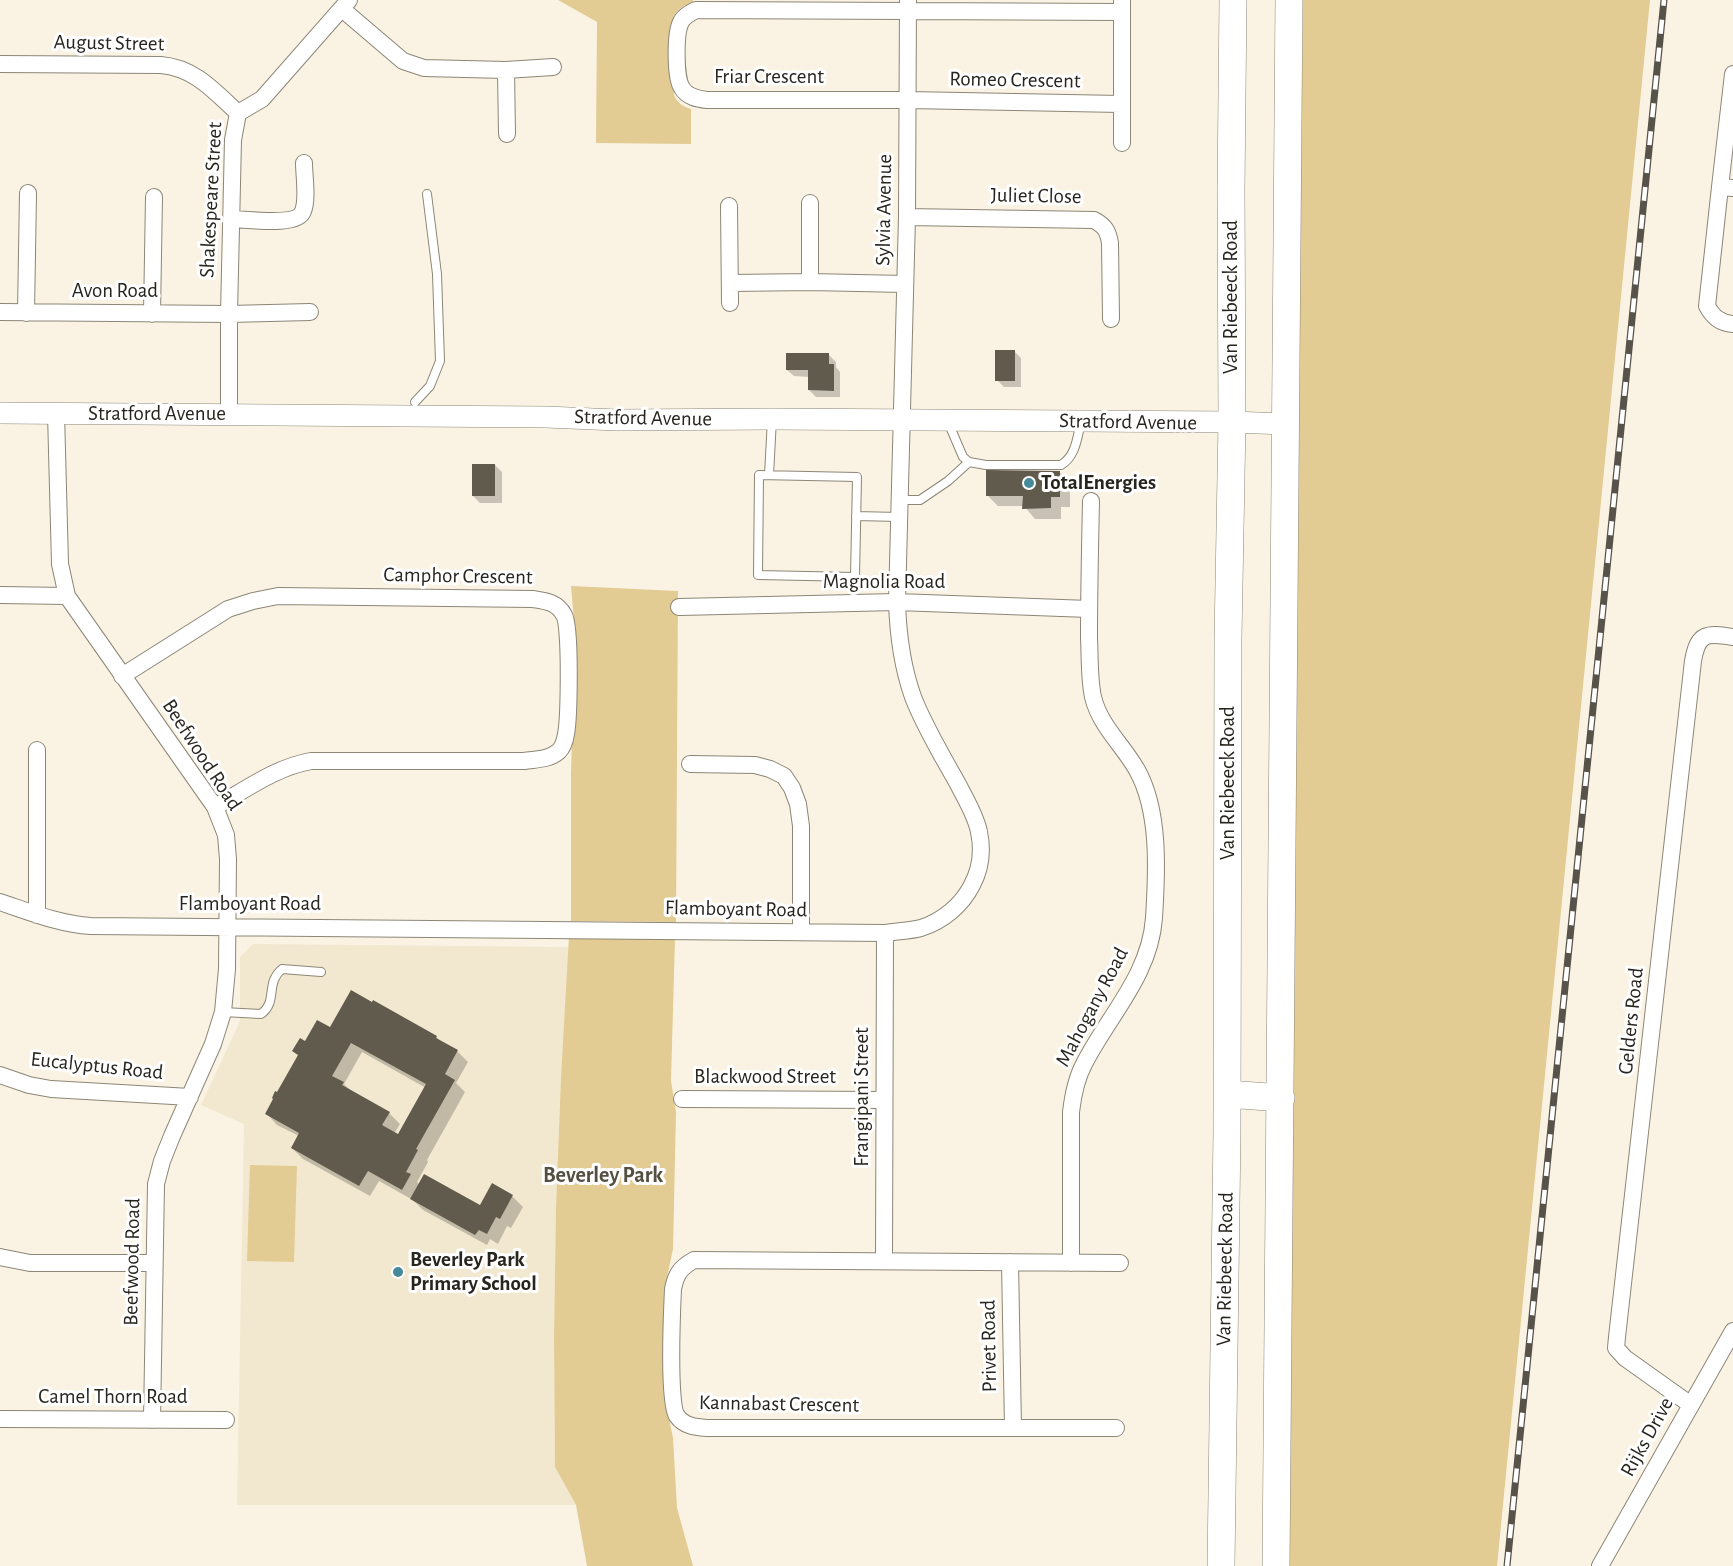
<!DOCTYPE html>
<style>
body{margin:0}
canvas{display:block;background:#faf3e3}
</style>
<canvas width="1733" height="1566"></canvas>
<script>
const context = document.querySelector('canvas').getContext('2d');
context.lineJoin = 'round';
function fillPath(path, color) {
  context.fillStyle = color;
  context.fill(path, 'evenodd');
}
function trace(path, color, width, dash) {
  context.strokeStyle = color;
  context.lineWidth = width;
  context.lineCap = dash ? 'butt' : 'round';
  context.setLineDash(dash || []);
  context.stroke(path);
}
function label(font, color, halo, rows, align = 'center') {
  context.font = font + ' "Alegreya Sans",sans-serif';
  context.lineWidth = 6;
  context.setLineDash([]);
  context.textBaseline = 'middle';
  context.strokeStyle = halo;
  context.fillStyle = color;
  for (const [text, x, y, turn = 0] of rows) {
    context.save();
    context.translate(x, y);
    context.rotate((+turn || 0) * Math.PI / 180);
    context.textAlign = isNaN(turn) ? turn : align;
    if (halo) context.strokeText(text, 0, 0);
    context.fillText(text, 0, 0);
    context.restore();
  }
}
const built = new Path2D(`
 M 253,944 L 569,947 L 561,1077 L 556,1207 L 554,1337 L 555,1467 L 576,1505 L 237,1505 L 244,1124 L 201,1105 L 240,1021 L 240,957 Z`);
const green = new Path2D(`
 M 558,0 L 693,0 L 693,3 C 685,5 678,8 674,16 C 670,26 670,90 676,99 C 680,105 685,107 691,109 L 691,144 L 596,143 L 597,22 Z
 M 1303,0 L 1650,0 L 1497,1566 L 1284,1566 Z
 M 571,586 L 678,591 L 676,922 L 571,921 L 571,774 L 575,631 Z
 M 569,936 L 675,938 L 671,1081 L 676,1112 L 673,1249 L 665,1287 L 665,1399 L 673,1438 L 677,1508 L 693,1566 L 587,1566 L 576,1505 L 555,1467 L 554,1337 L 556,1207 L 561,1077 Z
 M 250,1165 L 297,1166 L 294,1262 L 247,1261 Z`);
const shadow = new Path2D(`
 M 1014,351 L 1021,358 L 1021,387 L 1004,387 L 997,380 Z
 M 829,355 L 836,362 L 836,367 L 840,372 L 840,397 L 816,397 L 809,390 L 809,377 L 794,376 L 787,370 Z
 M 495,465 L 502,472 L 502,503 L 480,503 L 473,496 Z
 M 1059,472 L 1070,483 L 1070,507 L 1061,507 L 1061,519 L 1035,519 L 1024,506 L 998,506 L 987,495 Z
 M 331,1029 L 436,1037 L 442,1042 L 457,1051 L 468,1062 L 456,1083 L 465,1092 L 427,1160 L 428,1162 L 417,1182 L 420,1185 L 480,1207 L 512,1196 L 523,1207 L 511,1228 L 507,1226 L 498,1244 L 490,1239 L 487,1245 L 423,1210 L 413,1200 L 379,1181 L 370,1196 L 303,1159 L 292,1148 L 299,1136 L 277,1125 L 267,1114 L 299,1056 L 294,1051 ZM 362,1052 L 426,1088 L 399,1136 L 394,1134 L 400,1124 L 389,1113 L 352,1092 L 344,1084 Z`);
const building = new Path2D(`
 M 995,350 L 1015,350 L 1015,381 L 995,381 Z
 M 786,353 L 829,353 L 829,364 L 834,364 L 834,391 L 808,390 L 808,370 L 786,370 Z
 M 472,464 L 495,464 L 495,496 L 472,496 Z
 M 986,470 L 1060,471 L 1060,497 L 1051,497 L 1051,508 L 1022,509 L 1023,496 L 986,496 Z
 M 351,990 L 372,1002 L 373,1000 L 437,1036 L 436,1038 L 458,1050 L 445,1074 L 455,1080 L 416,1149 L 418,1150 L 406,1172 L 411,1174 L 402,1190 L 368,1171 L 359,1186 L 291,1148 L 299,1133 L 265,1114 L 273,1099 L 272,1098 L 275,1091 L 277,1092 L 298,1055 L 292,1051 L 300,1038 L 305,1041 L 317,1020 L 330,1027 ZM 351,1043 L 426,1084 L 398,1134 L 382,1125 L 390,1112 L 342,1085 L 344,1082 L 332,1076 Z
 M 424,1174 L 480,1205 L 492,1183 L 513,1195 L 500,1219 L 496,1217 L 487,1234 L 479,1230 L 475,1235 L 410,1199 Z`);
const service = new Path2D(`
 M 415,402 L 430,386 L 440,361 L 437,274 L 427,194
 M 948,422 L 963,457 L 969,462 L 986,465 L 1061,465 C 1076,456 1077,438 1081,422
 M 759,475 L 857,477 L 855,577 L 758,575 Z
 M 769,475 L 772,419
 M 900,500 L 920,500 L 948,481 L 969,462
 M 856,516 L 899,517
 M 223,1012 L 261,1014 C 278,1002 265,983 282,969 L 321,972`);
const minor = new Path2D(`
 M 1122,0 L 1122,143
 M 342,9 L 403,61 L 424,68 L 506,70 L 553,67
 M 0,64 L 161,65 C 195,68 214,91 238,113
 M 506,70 L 507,134
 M 1121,104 L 908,100 L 707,100 C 698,99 687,97 682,88 C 675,78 675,33 681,22 C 684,16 690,13 696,10 L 1122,12
 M 238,113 L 262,99 L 349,0
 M 1720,187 L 1733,74
 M 1733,188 L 1720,187 L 1707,306 C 1713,317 1720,323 1733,324
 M 729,206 L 730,303
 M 907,217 L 1094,220 C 1105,226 1108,231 1110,243 L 1111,319
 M 231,219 C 246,219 298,227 303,211 C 308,199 304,176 304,163
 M 810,282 L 810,203
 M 730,283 L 810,282 L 905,284
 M 0,312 L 229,314 L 310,312
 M 26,313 L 28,193
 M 152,314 L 154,197
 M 56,413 L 60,564 L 67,596 L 215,807 L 226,835 L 228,859 L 227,969 L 223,1012 L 213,1044 L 172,1136 L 162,1161 L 156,1184 L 152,1420
 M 229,414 L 229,314 L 233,140 L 238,113
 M 0,595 L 67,596
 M 679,607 L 897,602 L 1089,609
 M 122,676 L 228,609 L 253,601 L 278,596 L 533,599 C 546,601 557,602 564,615 C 571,626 569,718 566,734 C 565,740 563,747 559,751 C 549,760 536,759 524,761 L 311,761 C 276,767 245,790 215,807
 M 37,750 L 37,915
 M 690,764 L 755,765 L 770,769 L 784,776 L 792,788 L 798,804 L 801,826 L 801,932
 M 0,902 C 30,912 59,924 91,926 L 885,933 C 897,931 910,931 921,928 C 943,921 962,905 972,885 C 981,868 983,851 979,832 C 976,816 966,800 959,786 C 943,757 925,728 913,697 C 902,666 898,635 897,602 L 907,217 L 908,0
 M 0,1075 L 29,1085 L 51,1089 L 190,1097
 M 682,1099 L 884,1100
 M 0,1257 L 30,1263 L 154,1263
 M 884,1261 L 885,933
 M 1010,1262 L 1013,1428
 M 1071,1263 L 1071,1112 C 1073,1095 1076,1079 1084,1064 C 1109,1015 1150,975 1154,918 C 1157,871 1160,811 1137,770 C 1123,745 1100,726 1093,697 C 1089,678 1090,657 1089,638 C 1089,592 1090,546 1091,501
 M 1691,1405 L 1625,1358 L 1616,1348 L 1617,1337 L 1693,661 C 1698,632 1707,633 1733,637
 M 0,1419 L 226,1420
 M 1116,1428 L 707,1428 C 695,1427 684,1426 677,1416 C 668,1405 672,1310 673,1289 C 676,1274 680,1268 694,1260 L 1120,1263
 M 1600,1566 L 1733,1331`);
const tertiary = new Path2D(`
 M 0,413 L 546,417 L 617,420 L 772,419 L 1232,422 L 1285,424`);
const primary = new Path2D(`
 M 1228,1094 L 1281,1098
 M 1221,1566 L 1227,1132 L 1228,638 L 1232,422 L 1231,189 L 1233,0
 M 1276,1566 L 1289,0`);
const rail = new Path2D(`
 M 1507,1566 L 1664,0`);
const markers = [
 [1029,483,6,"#468a99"],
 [398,1272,6,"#468a99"]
];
const streetNames = [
 ["August Street",109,43,1],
 ["Friar Crescent",769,77],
 ["Romeo Crescent",1015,80,1],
 ["Juliet Close",1036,196,1],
 ["Shakespeare Street",211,200,-87],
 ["Sylvia Avenue",884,210,-89],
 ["Avon Road",115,291],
 ["Van Riebeeck Road",1231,297,-90],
 ["Stratford Avenue",157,414],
 ["Stratford Avenue",643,418,1],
 ["Stratford Avenue",1128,422,1],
 ["Camphor Crescent",458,576,1],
 ["Magnolia Road",884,582],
 ["Beefwood Road",202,755,57],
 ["Van Riebeeck Road",1228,783,-90],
 ["Flamboyant Road",250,904],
 ["Flamboyant Road",736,909,1],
 ["Mahogany Road",1092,1007,-62],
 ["Gelders Road",1631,1021,-84],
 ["Eucalyptus Road",97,1066,6],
 ["Blackwood Street",765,1077],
 ["Frangipani Street",862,1097,-90],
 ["Beefwood Road",132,1262,-89],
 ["Van Riebeeck Road",1225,1269,-89],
 ["Privet Road",989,1346,-91],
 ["Camel Thorn Road",113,1397],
 ["Kannabast Crescent",779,1404,1],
 ["Rijks Drive",1647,1437,-61]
];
const poiNames = [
 ["TotalEnergies",1041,483],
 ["Beverley Park",410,1260],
 ["Primary School",410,1284]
];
const neighbourhoodNames = [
 ["Beverley Park",603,1175]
];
fillPath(built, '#f2e8d0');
fillPath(green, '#e3cc93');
fillPath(shadow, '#0003');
fillPath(building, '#615b4d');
trace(service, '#8c8677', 10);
trace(minor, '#8c8677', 18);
trace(tertiary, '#8c8677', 22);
trace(primary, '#8c8677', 28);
trace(service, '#fff', 8);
trace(minor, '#fff', 16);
trace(tertiary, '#fff', 21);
trace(primary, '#fff', 27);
trace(rail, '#57534b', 7);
trace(rail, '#fff', 4.5, [14]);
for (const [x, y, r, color] of markers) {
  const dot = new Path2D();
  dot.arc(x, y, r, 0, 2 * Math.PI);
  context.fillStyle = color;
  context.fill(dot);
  trace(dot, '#fff', 2);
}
label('21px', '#28251f', '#fff', streetNames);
label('bold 21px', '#28251f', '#fff', poiNames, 'left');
label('bold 22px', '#554f42', '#fff', neighbourhoodNames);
</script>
